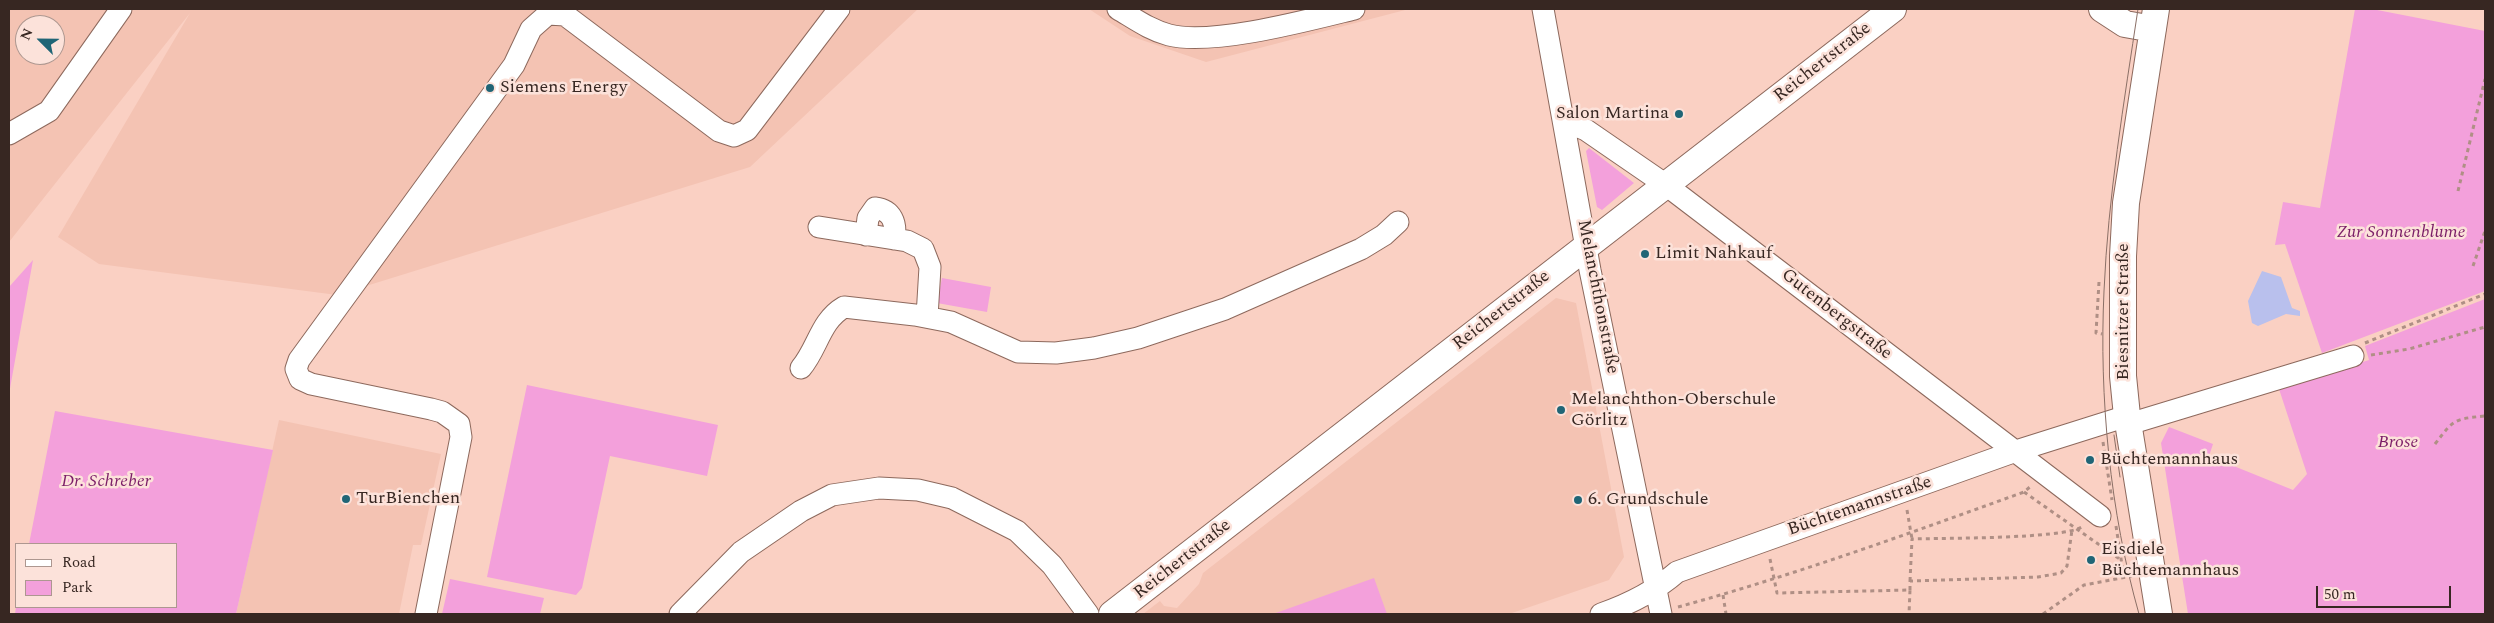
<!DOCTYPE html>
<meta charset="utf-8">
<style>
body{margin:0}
#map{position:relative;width:2494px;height:623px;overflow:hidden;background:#fad0c3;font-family:Spectral,serif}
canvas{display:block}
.frame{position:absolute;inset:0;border:10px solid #372722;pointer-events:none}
.legend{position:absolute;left:15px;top:543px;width:162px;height:65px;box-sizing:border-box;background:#fce2da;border:1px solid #ad9790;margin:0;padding:6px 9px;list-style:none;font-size:15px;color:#372722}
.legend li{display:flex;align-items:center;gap:10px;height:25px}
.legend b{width:25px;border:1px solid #ad9790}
.north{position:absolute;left:15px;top:15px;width:50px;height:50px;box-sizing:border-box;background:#fce2da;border:1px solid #ad9790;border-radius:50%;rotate:293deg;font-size:14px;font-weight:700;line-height:20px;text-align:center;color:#372722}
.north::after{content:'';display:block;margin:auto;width:18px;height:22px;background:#206576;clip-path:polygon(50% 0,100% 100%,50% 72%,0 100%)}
.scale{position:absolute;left:2316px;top:586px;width:135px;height:22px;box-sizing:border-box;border:2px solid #372722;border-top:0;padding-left:6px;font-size:15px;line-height:18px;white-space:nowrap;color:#372722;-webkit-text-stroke:4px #fce2da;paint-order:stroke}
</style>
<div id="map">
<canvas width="2494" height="623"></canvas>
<div class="frame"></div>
<ul class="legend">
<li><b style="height:6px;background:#fff"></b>Road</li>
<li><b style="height:14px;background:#f3a0db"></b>Park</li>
</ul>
<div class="north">N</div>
<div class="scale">50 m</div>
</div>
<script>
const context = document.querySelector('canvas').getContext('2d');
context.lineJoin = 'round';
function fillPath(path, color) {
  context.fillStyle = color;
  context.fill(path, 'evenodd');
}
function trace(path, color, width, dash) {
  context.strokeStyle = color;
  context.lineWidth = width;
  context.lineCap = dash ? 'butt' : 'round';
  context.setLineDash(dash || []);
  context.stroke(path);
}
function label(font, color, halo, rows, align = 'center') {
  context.font = font + ' Spectral,serif';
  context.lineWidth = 5;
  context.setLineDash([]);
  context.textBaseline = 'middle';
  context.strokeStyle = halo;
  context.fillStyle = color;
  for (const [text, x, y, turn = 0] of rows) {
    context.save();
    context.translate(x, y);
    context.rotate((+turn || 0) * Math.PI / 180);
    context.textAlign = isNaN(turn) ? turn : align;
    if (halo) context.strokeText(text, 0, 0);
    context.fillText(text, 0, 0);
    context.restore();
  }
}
const built = new Path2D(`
 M 9,9 L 918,9 L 750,167 L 337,295 L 99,264 L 58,237 L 190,13 L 9,242 ZM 25,25 L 55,25 L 55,55 L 25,55 Z
 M 1089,9 L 1409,9 L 1206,62 L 1130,36 Z
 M 1556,298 L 1576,303 L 1624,557 L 1609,580 L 1509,614 L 1143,614 L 1160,601 L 1164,606 L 1177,608 L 1199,584 L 1203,573 Z
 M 279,420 L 441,454 L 421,545 L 413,545 L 399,614 L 236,614 Z`);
const green = new Path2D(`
 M 2355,9 L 2372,9 L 2485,31 L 2485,291 L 2322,353 L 2285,244 L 2275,245 L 2283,202 L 2320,208 Z
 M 1589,148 L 1634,183 L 1602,210 L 1597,207 L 1586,151 Z
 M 33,260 L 9,394 L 9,287 Z
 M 942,278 L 991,287 L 987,312 L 937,303 Z
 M 2485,299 L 2485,614 L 2188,614 L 2161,443 L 2169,427 L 2213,444 L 2209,456 L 2293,490 L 2307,474 L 2279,389 L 2369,360 L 2365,346 Z
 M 527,385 L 718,425 L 707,476 L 610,456 L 582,588 L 576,595 L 487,577 Z
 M 55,411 L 273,450 L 236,614 L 15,614 L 16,607 L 176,607 L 176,544 L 29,544 Z
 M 1374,578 L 1387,614 L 1273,614 Z
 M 450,579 L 544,598 L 540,614 L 442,614 Z`);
const water = new Path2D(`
 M 2262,271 L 2281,277 L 2292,308 L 2300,311 L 2300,316 L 2286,314 L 2258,326 L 2252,323 L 2248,301 Z`);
const path = new Path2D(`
 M 2458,191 L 2485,79
 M 2473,266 L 2485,231
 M 2099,282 L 2096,333 L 2102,334
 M 2365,343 L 2485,294
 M 2371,355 L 2409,349 L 2485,327
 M 2103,442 L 2112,500
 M 2435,444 C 2454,419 2454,419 2485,416
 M 2024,492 L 2121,560
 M 1907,510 L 1912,539
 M 2116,526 L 2124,578
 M 1770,559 L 1777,593 L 1910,590 L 1909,614
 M 1910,581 L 1912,539 C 1943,538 2062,539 2082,527
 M 1910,590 L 1910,581 L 2038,577 L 2061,573 L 2067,566 L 2072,530
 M 1723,595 L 1726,614
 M 1678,607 C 1795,575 1910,533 2024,492 L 2031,486
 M 2043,614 L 2084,585 L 2132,576`);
const minor = new Path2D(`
 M 1118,9 C 1135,19 1150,30 1169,35 C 1212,46 1309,20 1354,9
 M 1543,9 L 1590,270 L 1661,614
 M 1565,127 L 1579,127 L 1586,130 L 1666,185 L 2100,516
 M 9,134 L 49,111 L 121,9
 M 819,227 L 907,241 L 923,249 L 930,267 L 927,317
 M 866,235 L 868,218 L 875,208 C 892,210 897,223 894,239
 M 801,368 C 818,348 820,321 844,307 L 915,315 L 951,322 L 1018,352 L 1056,353 L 1094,348 L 1138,338 L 1225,309 L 1361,249 L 1384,235 L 1398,222
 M 2129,424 L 2353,356
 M 426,614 L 461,437 L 459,424 L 442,412 L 431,409 L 311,384 L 300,379 L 296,369 L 299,360 L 514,65 L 531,29 L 548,14 L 565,15 L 719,131 L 734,136 L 747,130 L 839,9
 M 680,614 L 741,552 L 801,511 L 832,495 L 879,488 L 918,490 L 952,498 L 1017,531 L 1052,565 L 1088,614
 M 1601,614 C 1630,604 1654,592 1677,572 L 2016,451 L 2127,416`);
const major = new Path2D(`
 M 2102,9 L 2125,24 L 2153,29
 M 2156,9 L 2126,203 L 2123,256 L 2123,376 L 2127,416 L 2159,614
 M 1112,614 L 1893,9`);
const tram = new Path2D(`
 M 2138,9 C 2124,102 2108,197 2104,291 C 2099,397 2110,512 2139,614
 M 2114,435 L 2120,477`);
const markers = [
 [490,88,5,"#206576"],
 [1679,114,5,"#206576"],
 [1645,254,5,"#206576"],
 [1561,410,5,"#206576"],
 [2090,460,5,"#206576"],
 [346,499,5,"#206576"],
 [1578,500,5,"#206576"],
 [2091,560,5,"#206576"]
];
const streetNames = [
 ["Reichertstraße",1823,63,-38],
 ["Melanchthonstraße",1597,297,79],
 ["Reichertstraße",1502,311,-38],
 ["Biesnitzer Straße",2124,312,-90],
 ["Gutenbergstraße",1836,315,38],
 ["Büchtemannstraße",1860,507,-19],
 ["Reichertstraße",1183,560,-38]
];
const poiNames = [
 ["Siemens Energy",500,88],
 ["Salon Martina",1669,114,"right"],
 ["Limit Nahkauf",1655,254],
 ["Melanchthon-Oberschule",1571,400],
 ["Görlitz",1571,421],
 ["Büchtemannhaus",2100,460],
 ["TurBienchen",356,499],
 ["6. Grundschule",1588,500],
 ["Eisdiele",2101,550],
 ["Büchtemannhaus",2101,571]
];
const parkNames = [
 ["Zur Sonnenblume",2401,233],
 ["Brose",2398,443],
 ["Dr. Schreber",106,482]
];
fillPath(built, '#f4c3b3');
fillPath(green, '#f3a0db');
fillPath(water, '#b9c0ed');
trace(minor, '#8d695d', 23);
trace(major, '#8d695d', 28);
trace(path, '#af8f85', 3, [4, 4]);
trace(minor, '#fff', 21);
trace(major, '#fff', 26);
trace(tram, '#8a6f66', 1);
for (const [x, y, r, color] of markers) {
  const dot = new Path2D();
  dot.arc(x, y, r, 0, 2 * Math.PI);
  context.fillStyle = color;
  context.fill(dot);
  trace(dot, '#fce2da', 2);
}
label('18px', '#372722', '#fce2da', streetNames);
label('18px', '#372722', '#fce2da', poiNames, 'left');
label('italic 18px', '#7b1d67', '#fce2da', parkNames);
</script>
